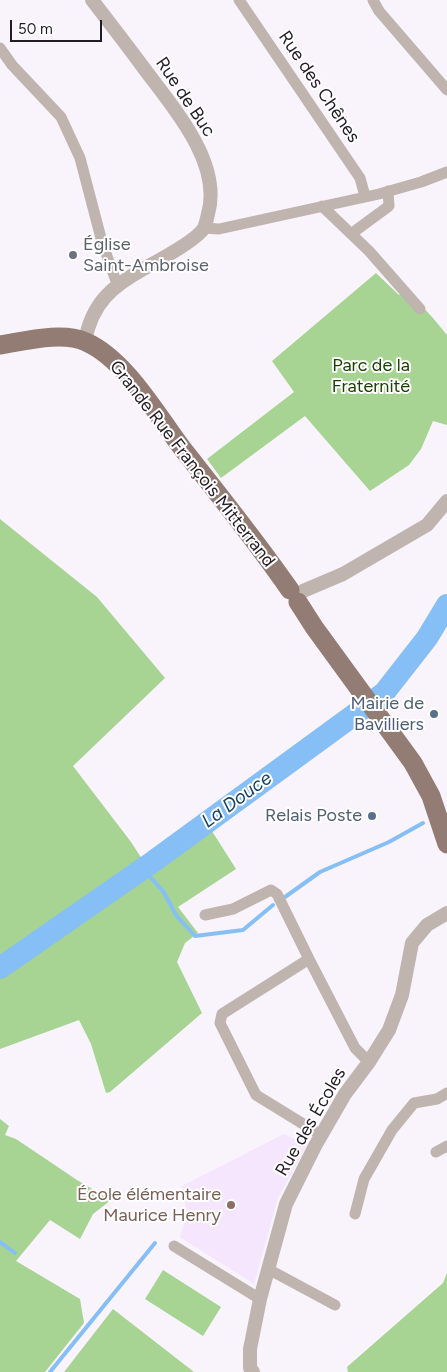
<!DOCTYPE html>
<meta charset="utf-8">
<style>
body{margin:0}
#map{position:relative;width:447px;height:1372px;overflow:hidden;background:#f9f3fc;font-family:Figtree,sans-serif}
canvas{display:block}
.scale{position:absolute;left:10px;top:20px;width:92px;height:22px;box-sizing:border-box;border:2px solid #221c24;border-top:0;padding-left:6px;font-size:15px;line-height:18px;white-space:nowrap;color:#221c24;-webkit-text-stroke:4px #fff;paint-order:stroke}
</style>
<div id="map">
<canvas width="447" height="1372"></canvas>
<div class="scale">50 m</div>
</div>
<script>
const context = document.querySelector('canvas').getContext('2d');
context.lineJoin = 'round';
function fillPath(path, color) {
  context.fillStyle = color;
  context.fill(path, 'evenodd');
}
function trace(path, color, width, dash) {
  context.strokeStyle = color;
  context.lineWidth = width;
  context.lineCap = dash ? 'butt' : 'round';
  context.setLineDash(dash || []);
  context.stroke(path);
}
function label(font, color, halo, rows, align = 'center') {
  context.font = font + ' Figtree,sans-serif';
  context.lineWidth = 4;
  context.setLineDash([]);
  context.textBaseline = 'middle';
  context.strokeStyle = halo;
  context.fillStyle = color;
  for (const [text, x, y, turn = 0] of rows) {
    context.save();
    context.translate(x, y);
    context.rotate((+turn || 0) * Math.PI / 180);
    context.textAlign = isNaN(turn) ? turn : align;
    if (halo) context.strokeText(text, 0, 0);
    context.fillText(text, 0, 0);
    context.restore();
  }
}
const built = new Path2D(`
 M 284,1134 L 307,1145 L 278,1198 L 254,1284 L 180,1237 L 187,1212 L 182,1186 Z`);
const green = new Path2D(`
 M 376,273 L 399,295 L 406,289 L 433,318 L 447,335 L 447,425 L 433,421 L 421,449 L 409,465 L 370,491 L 305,416 L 221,478 L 207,459 L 294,392 L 272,361 Z
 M 0,519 L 97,597 L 165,678 L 73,766 L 131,842 L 151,873 L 210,828 L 236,869 L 178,907 L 198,933 L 185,943 L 177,962 L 202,1013 L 110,1092 L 106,1093 L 91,1044 L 79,1020 L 0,1049 Z
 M 0,1119 L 9,1126 L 5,1135 L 16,1139 L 77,1180 L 111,1200 L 93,1214 L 80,1239 L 50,1220 L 16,1261 L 80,1299 L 84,1323 L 45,1372 L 0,1372 Z
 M 163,1270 L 221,1307 L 203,1336 L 145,1299 Z
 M 447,1273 L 447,1372 L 348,1372 L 347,1367 L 443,1283 Z
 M 113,1309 L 194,1372 L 64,1372 Z`);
const stream = new Path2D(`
 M 143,869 L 163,891 L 176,915 L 195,936 L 243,930 L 273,905
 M 285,897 L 320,872 L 389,842 L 423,823
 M 0,956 L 7,963
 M 0,1242 L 15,1253
 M 50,1372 L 155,1243`);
const river = new Path2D(`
 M 0,968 L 154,861 L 384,693 L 427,638 L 447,605`);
const minor = new Path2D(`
 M 239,0 L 360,178 L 365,196
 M 373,0 L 379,11 L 447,90
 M 0,48 L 12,65 L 61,117 L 80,158 L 102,242 L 117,284
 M 322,206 L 369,251 L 420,309
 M 204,228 L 219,229 L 379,194 L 421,182 L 447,172
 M 351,234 L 389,206 L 388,191
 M 205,915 L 233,909 L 271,890 L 277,894 L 309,959
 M 321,1135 L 256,1095 L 220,1023 L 222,1014 L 309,959 L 355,1048 L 369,1062
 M 436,1152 L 447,1146
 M 355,1214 L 364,1179 L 392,1130 L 414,1103 L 437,1099 L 447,1093
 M 174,1246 L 260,1299
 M 268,1269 L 335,1305`);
const tertiary = new Path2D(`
 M 85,341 C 92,303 112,286 145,268 C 158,261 197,240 204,228 C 206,224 207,218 208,214 C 223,162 171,105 143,67 C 126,44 109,22 92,0
 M 303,591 L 343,574 L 427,525 L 447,501
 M 253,1372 L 250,1368 L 250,1349 L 260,1299 L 286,1204 L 315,1146 L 345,1094 L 369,1062 L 389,1030 L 402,995 L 412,943 L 427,925 L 447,913`);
const primary = new Path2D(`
 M 0,345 C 25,341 63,331 86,342 C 125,359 157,415 182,448 C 219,495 257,542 290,590
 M 298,602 L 314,627 L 413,763 L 431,796 L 447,844`);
const markers = [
 [73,255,5,"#6b7280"],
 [434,714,5,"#5c6f8a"],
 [372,816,5,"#5c6f8a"],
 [231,1205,5,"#8d6e63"]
];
const streetNames = [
 ["Rue des Chênes",319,87,56],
 ["Rue de Buc",185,97,56],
 ["Grande Rue François Mitterrand",192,464,52],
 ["Rue des Écoles",311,1122,-60]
];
const worshipNames = [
 ["Église",83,245],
 ["Saint-Ambroise",83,266]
];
const parkNames = [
 ["Parc de la",371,366],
 ["Fraternité",371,387]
];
const serviceNames = [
 ["Mairie de",424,704],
 ["Bavilliers",424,725],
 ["Relais Poste",362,816]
];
const educationNames = [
 ["École élémentaire",221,1195],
 ["Maurice Henry",221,1216]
];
const waterNames = [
 ["La Douce",237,800,-36]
];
fillPath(built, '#f5e5fd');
fillPath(green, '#a7d393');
trace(stream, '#85bff6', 4);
trace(river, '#85bff6', 22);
trace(minor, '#c0b4af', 11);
trace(tertiary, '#c0b4af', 14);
trace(primary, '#927c74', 19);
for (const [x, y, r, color] of markers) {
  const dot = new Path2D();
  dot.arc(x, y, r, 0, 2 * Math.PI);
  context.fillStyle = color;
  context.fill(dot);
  trace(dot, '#fff', 2);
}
label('18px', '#221c24', '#fff', streetNames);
label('18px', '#5b616d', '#fff', worshipNames, 'left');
label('18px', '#1a4200', '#fff', parkNames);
label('18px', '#4e5e75', '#fff', serviceNames, 'right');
label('18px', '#785e54', '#fff', educationNames, 'right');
label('italic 19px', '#174064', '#fff', waterNames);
</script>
